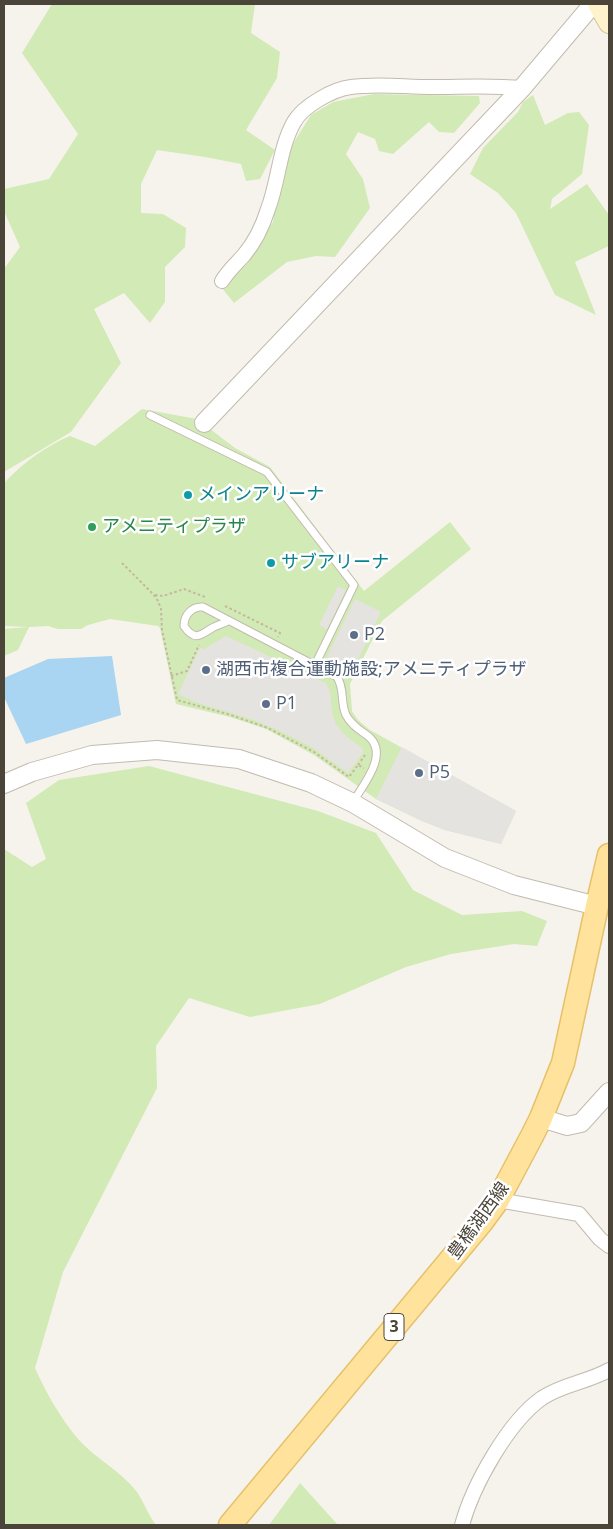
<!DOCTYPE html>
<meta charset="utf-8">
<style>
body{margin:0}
#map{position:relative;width:613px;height:1529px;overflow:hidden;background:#f6f3ec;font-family:"Open Sans",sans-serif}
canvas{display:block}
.frame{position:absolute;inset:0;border:5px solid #4b4439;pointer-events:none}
</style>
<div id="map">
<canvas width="613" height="1529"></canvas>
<div class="frame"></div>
</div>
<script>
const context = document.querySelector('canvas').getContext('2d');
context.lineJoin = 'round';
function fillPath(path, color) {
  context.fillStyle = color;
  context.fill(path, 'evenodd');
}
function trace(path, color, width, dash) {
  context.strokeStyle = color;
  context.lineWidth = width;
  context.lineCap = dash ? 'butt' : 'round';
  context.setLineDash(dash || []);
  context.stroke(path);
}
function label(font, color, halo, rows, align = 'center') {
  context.font = font + ' "Open Sans","Noto Sans JP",sans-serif';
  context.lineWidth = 5;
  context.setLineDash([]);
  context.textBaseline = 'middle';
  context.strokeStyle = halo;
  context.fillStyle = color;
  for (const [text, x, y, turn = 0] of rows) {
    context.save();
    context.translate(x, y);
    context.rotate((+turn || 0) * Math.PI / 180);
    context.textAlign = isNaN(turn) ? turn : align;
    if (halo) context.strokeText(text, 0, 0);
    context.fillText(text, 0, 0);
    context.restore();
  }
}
const green = new Path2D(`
 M 52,4 L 255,4 L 251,33 L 280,52 L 277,78 L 246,130 L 275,150 L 260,179 L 246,181 L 241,164 L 205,157 L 157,150 L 141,184 L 141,213 L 163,214 L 186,228 L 185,247 L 165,267 L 165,302 L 150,323 L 124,293 L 94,309 L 121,363 L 71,432 L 4,472 L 4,269 L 20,247 L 4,211 L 4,189 L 49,179 L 78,134 L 22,53 Z
 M 374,94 L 479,96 L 480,103 L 454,133 L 439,132 L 429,122 L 393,154 L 379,151 L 375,139 L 358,132 L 346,154 L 363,179 L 370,208 L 335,257 L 316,256 L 287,262 L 234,303 L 222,288 L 246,265 L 273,222 L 278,183 L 287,153 L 311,115 L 333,102 Z
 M 533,95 L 545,125 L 568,113 L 579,112 L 589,125 L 582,174 L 552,199 L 550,209 L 587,184 L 609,215 L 609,246 L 575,262 L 596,315 L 555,295 L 516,213 L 498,193 L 470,174 L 483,148 L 518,112 L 523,102 Z
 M 142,409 L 197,419 L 235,448 L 270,467 L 364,591 L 450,522 L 471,549 L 382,621 L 350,684 L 352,711 L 358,720 L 370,730 L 516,811 L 501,844 L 445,830 L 422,821 L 376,799 L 314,755 L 266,729 L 230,717 L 176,704 L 160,628 L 158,626 L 110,619 L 88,625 L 81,629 L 58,629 L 48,626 L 29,627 L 18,650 L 4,656 L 4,629 L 28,627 L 4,626 L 4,483 C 23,463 44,447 70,436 L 95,446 Z
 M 149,766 L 318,811 L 376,833 L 413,890 L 462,915 L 522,911 L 547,921 L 537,946 L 514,944 L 451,954 L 406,967 L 320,1004 L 250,1017 L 189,998 L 156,1046 L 157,1088 L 63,1272 L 35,1368 C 46,1393 61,1419 79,1440 C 96,1459 121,1471 137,1492 C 144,1502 148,1515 156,1525 L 4,1525 L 4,849 L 32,867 L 46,859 L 26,803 L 59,780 Z
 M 300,1483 L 338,1525 L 269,1525 Z`);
const parking = new Path2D(`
 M 338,586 L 346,590 L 327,629 L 319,625 Z
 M 355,599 L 381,612 L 353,670 L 327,657 Z
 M 226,636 L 326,683 L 330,691 L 332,713 L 336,724 L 345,735 L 362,748 L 363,751 L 362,754 L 348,773 L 313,748 L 280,731 L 251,719 L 195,702 L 178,694 L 200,648 L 204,649 Z
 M 402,747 L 516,811 L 501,844 L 445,830 L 422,821 L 376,799 Z`);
const water = new Path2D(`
 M 112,656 L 121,715 L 26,744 L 4,697 L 4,678 L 48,659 Z`);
const path = new Path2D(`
 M 122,563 L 153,594 L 158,601 L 161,609 L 162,630 L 177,700 L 231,715 L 268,728 L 314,752 L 349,777 L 358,765 L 364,768
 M 155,595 L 163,596 L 184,589 L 205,597
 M 225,606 L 280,633 L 278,637
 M 171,676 L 187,671 L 199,645
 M 358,765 L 365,755`);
const service = new Path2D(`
 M 150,415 L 267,472 L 354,585 L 315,665
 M 228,621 C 223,624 217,625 212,628 C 200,636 194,641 184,626 C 184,615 192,606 203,607 L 337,677 C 345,689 340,702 346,715 C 351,725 360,730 368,736 C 390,754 363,785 353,802`);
const minor = new Path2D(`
 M 222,281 C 228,271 236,264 244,255 C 255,242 263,225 268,209 C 279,180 279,149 294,122 C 303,106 333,89 351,87 C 377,83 405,87 431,87 C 461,87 491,85 522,88
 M 498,1200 L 579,1214 L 600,1239 L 609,1246
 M 462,1525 C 473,1485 508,1422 542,1398 C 563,1384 588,1382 609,1370`);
const tertiary = new Path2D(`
 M 204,423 L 522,88 L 593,4
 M 4,784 L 32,772 L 92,755 L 157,750 L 239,759 L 311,783 L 353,803 L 445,858 L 514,885 L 597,906
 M 541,1118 L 567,1126 L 581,1123 L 609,1092`);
const secondary = new Path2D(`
 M 598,4 L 609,23`);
const primary = new Path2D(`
 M 230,1525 L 481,1223 L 498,1200 L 532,1136 L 541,1118 L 563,1063 L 597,906 L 609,855`);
const markers = [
 [188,495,5,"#0f9aa8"],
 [92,527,5,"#2e9e5b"],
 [271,563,5,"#0f9aa8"],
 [354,635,5,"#5c6f8a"],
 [206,670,5,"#5c6f8a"],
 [266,704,5,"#5c6f8a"],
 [419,773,5,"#5c6f8a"]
];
const shields = [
 [394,1327,20]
];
const shieldNames = [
 ["3",394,1327]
];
const cultureNames = [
 ["メインアリーナ",198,495],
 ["サブアリーナ",281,563]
];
const leisureNames = [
 ["アメニティプラザ",102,527]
];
const serviceNames = [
 ["P2",364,635],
 ["湖西市複合運動施設;アメニティプラザ",216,670],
 ["P1",276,704],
 ["P5",429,773]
];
const streetNames = [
 ["豊橋湖西線",479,1221,-54]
];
fillPath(green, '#d2eab5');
fillPath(parking, '#e5e3e0');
fillPath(water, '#a9d4f2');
trace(service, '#c2bbae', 9);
trace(minor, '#c2bbae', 16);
trace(tertiary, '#c2bbae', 20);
trace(secondary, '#d6c79b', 22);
trace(primary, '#e6c16a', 25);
trace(path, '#c4b79f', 2, [2.5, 2.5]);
trace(service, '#fff', 7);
trace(minor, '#fff', 14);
trace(tertiary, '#fff', 18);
trace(secondary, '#fff3cd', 20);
trace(primary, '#ffe39c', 22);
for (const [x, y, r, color] of markers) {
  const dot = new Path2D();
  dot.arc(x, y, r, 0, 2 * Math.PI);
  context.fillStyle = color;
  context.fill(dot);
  trace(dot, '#fff', 2);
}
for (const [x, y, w] of shields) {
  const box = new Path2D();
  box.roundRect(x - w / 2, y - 13.5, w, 27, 4);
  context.fillStyle = '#fff';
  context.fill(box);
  trace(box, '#4b4439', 1);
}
label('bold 16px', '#4b4439', null, shieldNames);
label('18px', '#0d838f', '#fff', cultureNames, 'left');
label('18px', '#27864d', '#fff', leisureNames, 'left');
label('18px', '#4e5e75', '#fff', serviceNames, 'left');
label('18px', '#4b4439', '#fff', streetNames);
</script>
